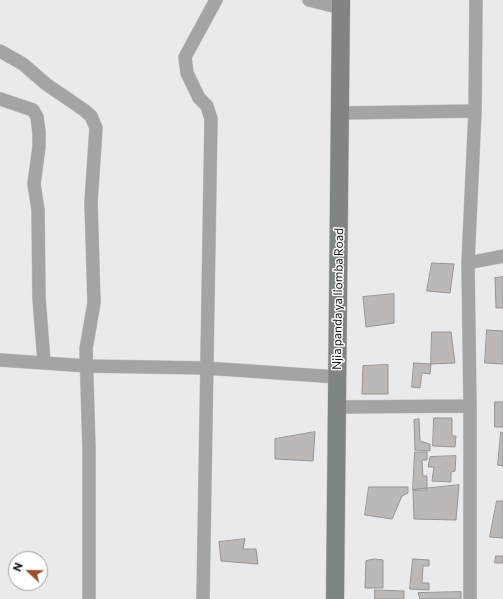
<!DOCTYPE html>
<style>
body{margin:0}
#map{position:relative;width:503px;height:599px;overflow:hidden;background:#eaeaed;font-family:Commissioner,sans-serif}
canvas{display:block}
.north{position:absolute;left:8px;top:551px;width:40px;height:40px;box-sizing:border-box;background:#fff;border:1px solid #9f9f9f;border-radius:50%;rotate:292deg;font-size:11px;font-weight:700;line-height:16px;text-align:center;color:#0f0f10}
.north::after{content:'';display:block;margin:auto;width:14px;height:18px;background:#975226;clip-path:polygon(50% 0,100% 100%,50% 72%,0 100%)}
</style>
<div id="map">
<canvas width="503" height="599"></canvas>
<div class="north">N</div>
</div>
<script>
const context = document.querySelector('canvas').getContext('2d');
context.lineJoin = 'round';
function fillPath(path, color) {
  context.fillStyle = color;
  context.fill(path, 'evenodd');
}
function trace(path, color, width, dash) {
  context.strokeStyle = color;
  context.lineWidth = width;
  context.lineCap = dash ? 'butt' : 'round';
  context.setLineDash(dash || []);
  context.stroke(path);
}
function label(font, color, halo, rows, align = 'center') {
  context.font = font + ' Commissioner,sans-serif';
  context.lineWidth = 3;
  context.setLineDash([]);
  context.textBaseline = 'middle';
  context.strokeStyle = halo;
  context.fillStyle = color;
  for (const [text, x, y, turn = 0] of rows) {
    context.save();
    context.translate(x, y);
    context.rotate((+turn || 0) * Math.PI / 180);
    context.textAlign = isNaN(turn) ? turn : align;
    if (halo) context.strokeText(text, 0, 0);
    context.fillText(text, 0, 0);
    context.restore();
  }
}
const building = new Path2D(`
 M 432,263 L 454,264 L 450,293 L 427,291 Z
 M 503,277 L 503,308 L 496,308 L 495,278 Z
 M 394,294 L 394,323 L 366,327 L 363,297 Z
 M 487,330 L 503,331 L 503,364 L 485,363 Z
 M 432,332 L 451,332 L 455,363 L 431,364 Z
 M 414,363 L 431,364 L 430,374 L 422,373 L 420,388 L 412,387 Z
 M 388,365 L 388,394 L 362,394 L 363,366 Z
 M 495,402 L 503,402 L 503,427 L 495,427 Z
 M 434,418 L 452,418 L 452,436 L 456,436 L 455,447 L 433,446 Z
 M 419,419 L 420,441 L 430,444 L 430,451 L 415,450 L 414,420 Z
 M 315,432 L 313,461 L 275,459 L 275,439 Z
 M 501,432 L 503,433 L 503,466 L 498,465 Z
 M 415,452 L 427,452 L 427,460 L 422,460 L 423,476 L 427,476 L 427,490 L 413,490 Z
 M 456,456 L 455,471 L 451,472 L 451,482 L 432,481 L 434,467 L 428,467 L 430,457 Z
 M 459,485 L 456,520 L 414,519 L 413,490 Z
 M 369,487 L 408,487 L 408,493 L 402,496 L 392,519 L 365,515 Z
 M 497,501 L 503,501 L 503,538 L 490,537 Z
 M 245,539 L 243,549 L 256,549 L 258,564 L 221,561 L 219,542 Z
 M 496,556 L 503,556 L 503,563 L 495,563 Z
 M 375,559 L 383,560 L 383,588 L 365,588 L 366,561 Z
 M 413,559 L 429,560 L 429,566 L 423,566 L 422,583 L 429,583 L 429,590 L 410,589 Z
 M 375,590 L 404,591 L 404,599 L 375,599 Z
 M 461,592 L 461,599 L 420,599 L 418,593 Z`);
const minor = new Path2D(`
 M 309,0 L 341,8
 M 0,51 L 23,64 L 46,84 L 84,110 L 91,116 L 96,128 L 91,202 L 94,303 L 86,349 L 89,448 L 89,599
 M 0,99 L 33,110 L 37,117 L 39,132 L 39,147 L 34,184 L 38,210 L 39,298 L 44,362
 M 341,113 L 475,111
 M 468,263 L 503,256
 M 0,360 L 87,366 L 205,368 L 337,377
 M 337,407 L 470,406
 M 203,599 L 211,119 L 207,106 L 199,98 L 187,73 L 185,57 L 216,0
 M 470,599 L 470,406 L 468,263 L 475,111 L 476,0`);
const secondary = new Path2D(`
 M 335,599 L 341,0`);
const streetNames = [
 ["Njia panda ya Ilomba Road",338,299,-89]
];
fillPath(building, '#bcb8b7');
trace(building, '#979392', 1);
trace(minor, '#c7c7ca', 14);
trace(secondary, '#c7c7ca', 19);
trace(minor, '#a3a5a5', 13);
trace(secondary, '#818484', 18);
label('12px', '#0f0f10', '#fff', streetNames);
</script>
